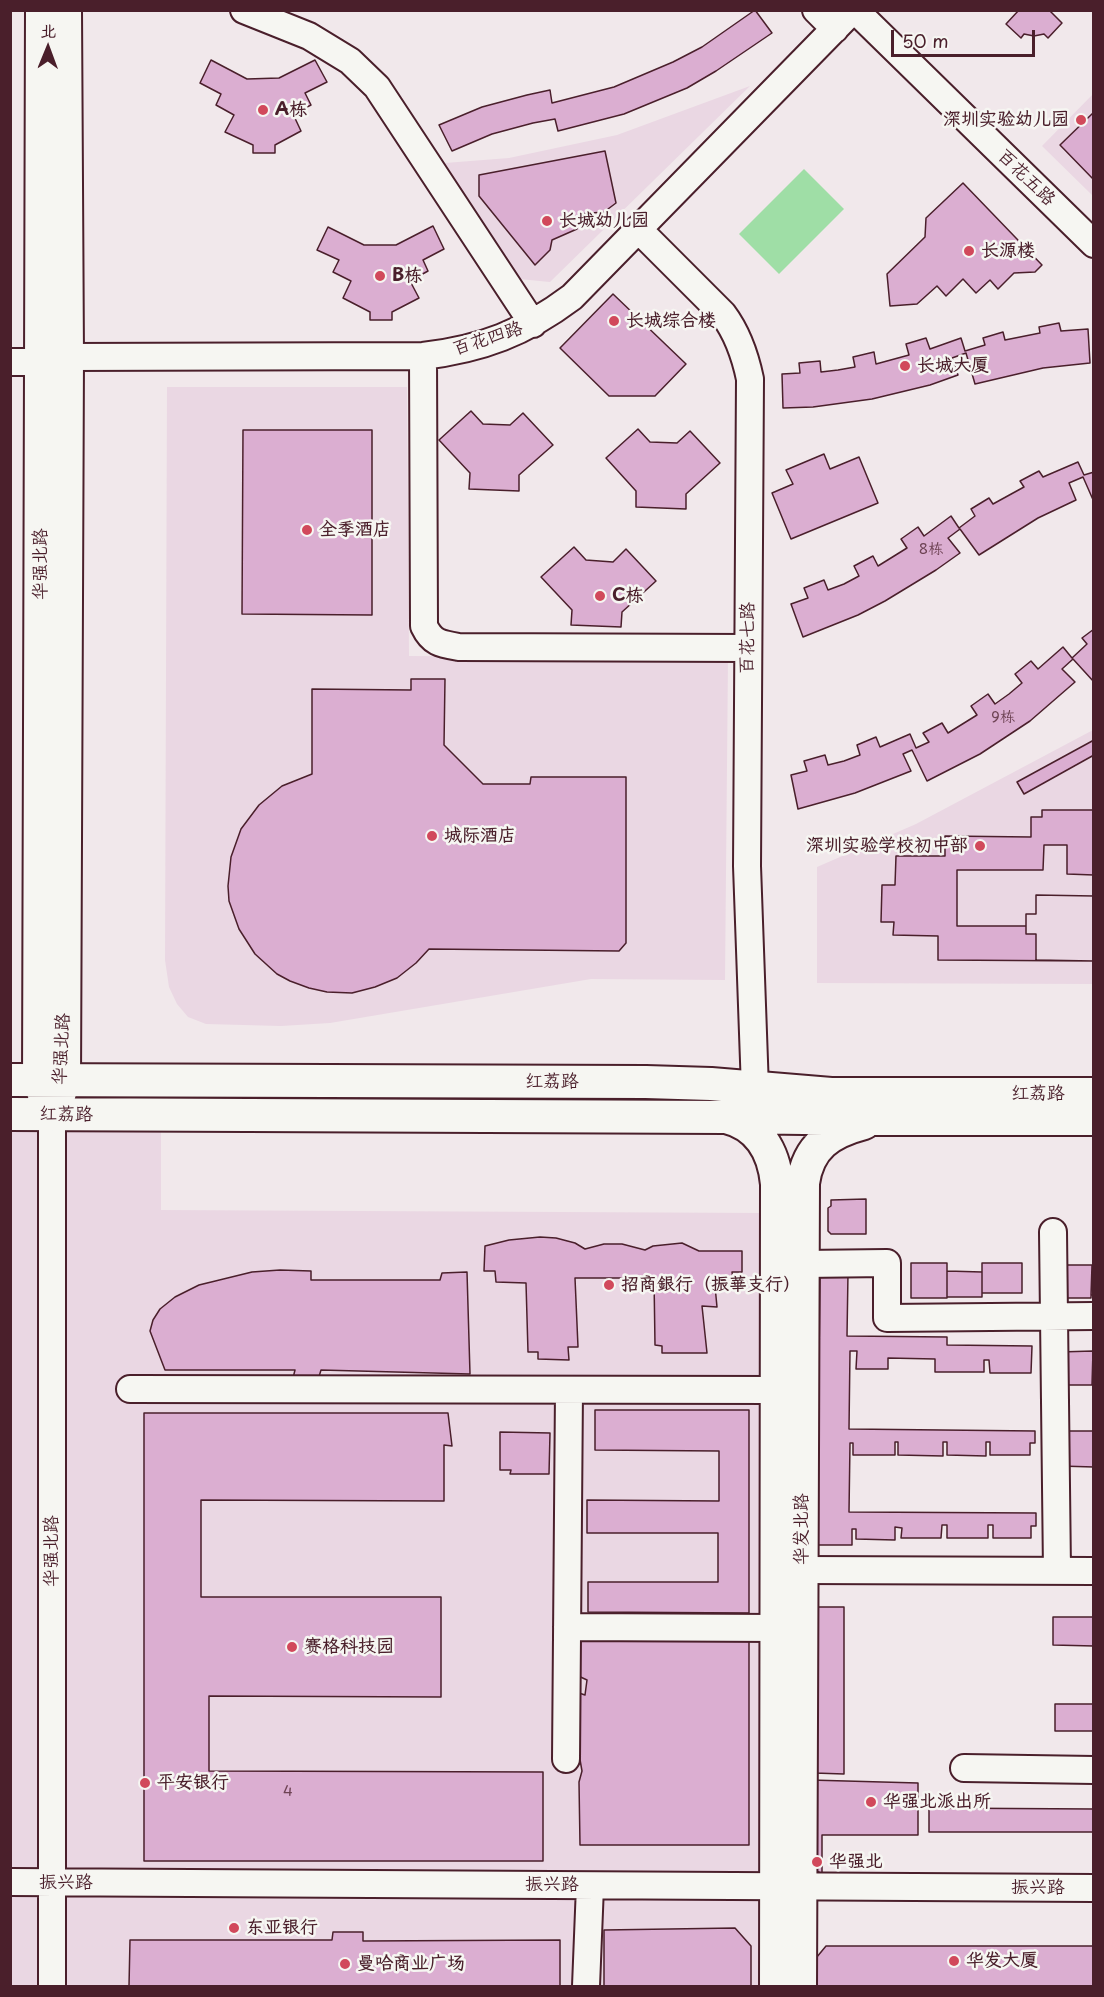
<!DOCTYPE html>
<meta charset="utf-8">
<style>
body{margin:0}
#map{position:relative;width:1104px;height:1997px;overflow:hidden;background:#f1e8eb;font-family:"Playpen Sans","LXGW WenKai TC",sans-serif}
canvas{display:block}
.frame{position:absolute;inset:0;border:12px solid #4a1f2b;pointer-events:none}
.north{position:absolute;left:18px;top:18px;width:60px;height:60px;-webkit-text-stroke:4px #f6f6f2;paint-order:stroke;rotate:1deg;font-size:16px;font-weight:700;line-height:24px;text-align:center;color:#4a1f2b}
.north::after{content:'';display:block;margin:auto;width:21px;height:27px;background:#4a1f2b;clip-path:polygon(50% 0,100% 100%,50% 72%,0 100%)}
.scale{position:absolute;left:891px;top:30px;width:144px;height:27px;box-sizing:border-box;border:3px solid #4a1f2b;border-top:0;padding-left:8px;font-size:18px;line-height:21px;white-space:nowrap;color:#4a1f2b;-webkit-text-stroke:4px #f6f6f2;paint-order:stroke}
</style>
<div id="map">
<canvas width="1104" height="1997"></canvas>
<div class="frame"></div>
<div class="north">北</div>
<div class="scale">50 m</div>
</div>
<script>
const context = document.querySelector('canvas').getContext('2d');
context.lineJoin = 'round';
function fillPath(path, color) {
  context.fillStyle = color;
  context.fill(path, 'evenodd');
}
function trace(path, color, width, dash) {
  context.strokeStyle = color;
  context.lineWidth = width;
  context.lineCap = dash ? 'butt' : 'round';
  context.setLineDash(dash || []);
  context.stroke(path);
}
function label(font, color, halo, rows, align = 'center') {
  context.font = font + ' "Playpen Sans","LXGW WenKai TC",sans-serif';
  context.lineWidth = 5;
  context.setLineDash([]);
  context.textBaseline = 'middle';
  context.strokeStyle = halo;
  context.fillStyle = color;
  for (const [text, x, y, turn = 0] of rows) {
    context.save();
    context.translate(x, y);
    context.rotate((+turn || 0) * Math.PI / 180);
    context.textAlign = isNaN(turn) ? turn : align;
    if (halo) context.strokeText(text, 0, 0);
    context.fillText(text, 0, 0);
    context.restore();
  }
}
const built = new Path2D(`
 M 750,86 L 550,282 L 519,279 L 445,163 L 509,158 L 617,135 Z
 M 1093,94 L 1093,196 L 1042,146 Z
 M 167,387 L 407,387 L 409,656 L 728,658 L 725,980 L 591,979 L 330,1023 L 281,1026 L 206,1024 L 188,1017 L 177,1004 L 169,987 L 165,960 Z
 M 1093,730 L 1093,984 L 817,983 L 817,867 L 916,824 Z
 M 11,1129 L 161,1129 L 161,1210 L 761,1213 L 759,1986 L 11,1986 Z`);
const green = new Path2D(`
 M 804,169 L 844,209 L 779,274 L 739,234 Z`);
const building = new Path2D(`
 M 755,10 L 772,33 L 716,71 L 687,88 L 624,114 L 558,131 L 555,119 L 533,123 L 492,134 L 452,151 L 439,125 L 482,107 L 527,95 L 550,90 L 552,103 L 614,87 L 673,62 L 702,47 Z
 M 1019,10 L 1049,10 L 1062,23 L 1048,38 L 1044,34 L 1034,36 L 1024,34 L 1021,38 L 1006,24 Z
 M 211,60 L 247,79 L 279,78 L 315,60 L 327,82 L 305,93 L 311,105 L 293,114 L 301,131 L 275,145 L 275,153 L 253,153 L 253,145 L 225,132 L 234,115 L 216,105 L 221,94 L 200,83 Z
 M 1094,112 L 1094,180 L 1060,145 Z
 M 605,151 L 616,203 L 604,212 L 579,214 L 577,229 L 552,240 L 550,250 L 535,265 L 479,196 L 479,175 Z
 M 963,183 L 1042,265 L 1035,272 L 1014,273 L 998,289 L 990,280 L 976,293 L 963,279 L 946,296 L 937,286 L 917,304 L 890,306 L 887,274 L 925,237 L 926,218 Z
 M 433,226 L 444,249 L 423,260 L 428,271 L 410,281 L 419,298 L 392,312 L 392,320 L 370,320 L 370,312 L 343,298 L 351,281 L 333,272 L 339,260 L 317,250 L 328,227 L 364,245 L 396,245 Z
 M 613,294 L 686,364 L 655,396 L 609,396 L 560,348 Z
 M 1059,323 L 1061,331 L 1088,329 L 1090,363 L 1043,368 L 975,384 L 966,353 L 952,358 L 958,375 L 930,385 L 872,399 L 813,407 L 783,408 L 782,374 L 800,373 L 799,363 L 820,361 L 821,372 L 838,370 L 855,367 L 853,357 L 874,352 L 876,364 L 909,355 L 906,344 L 926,338 L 930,349 L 961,338 L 965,351 L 985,345 L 983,338 L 1003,332 L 1005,340 L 1040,333 L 1039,327 Z
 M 471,411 L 483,424 L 510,425 L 523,413 L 553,445 L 519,475 L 519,491 L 469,489 L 470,473 L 439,440 Z
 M 638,429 L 650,442 L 677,443 L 690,431 L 720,463 L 686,494 L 686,509 L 636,507 L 636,491 L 606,458 Z
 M 243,430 L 372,430 L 372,615 L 242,614 Z
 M 824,454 L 830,469 L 859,457 L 878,503 L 791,539 L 772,493 L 793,484 L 786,470 Z
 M 1078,462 L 1084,475 L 1094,472 L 1094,502 L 1083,477 L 1069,483 L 1076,500 L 1038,518 L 979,555 L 960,529 L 948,538 L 960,553 L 936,570 L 885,601 L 858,615 L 803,637 L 791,604 L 808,598 L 804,588 L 824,580 L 828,590 L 844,584 L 859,576 L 854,566 L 873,556 L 878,566 L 907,548 L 901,539 L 918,527 L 924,536 L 951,516 L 959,528 L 975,516 L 971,509 L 989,498 L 993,504 L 1024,487 L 1020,481 L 1039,471 L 1043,477 Z
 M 574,547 L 586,560 L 613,562 L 626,549 L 656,581 L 622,612 L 621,627 L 571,625 L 572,610 L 541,577 Z
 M 1094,629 L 1094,682 L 1073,659 L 1062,669 L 1075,682 L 1030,721 L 980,754 L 927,781 L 912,750 L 903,754 L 911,771 L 855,793 L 798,809 L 791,775 L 807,771 L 804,761 L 825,755 L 828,765 L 844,761 L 860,755 L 857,745 L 876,737 L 880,747 L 910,734 L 916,748 L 929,742 L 923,733 L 942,723 L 948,733 L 977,715 L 971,706 L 988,694 L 995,704 L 1009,694 L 1022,683 L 1015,674 L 1031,661 L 1038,669 L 1063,647 L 1072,658 L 1087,644 L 1082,638 Z
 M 411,679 L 445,679 L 444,745 L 483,784 L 530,784 L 531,777 L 626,777 L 626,943 L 619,951 L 429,949 L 416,963 L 397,978 L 375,987 L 352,993 L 327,992 L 309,988 L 290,981 L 277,974 L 255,954 L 239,929 L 229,901 L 228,886 L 231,857 L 241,829 L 259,805 L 282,786 L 312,774 L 312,689 L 411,690 Z
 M 1094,740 L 1094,755 L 1024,794 L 1017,782 Z
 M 1042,810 L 1094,810 L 1094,875 L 1067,874 L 1067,845 L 1044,845 L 1043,870 L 957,870 L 957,926 L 1026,926 L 1026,914 L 1036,914 L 1036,895 L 1094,896 L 1094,961 L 938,960 L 938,936 L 893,935 L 894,922 L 881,922 L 882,885 L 895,885 L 896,856 L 945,856 L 945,836 L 1031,837 L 1031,817 L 1042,817 Z
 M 1036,895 L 1094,896 L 1094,961 L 1036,960 L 1036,934 L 1026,934 L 1026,914 L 1036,914 Z
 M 866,1199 L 866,1234 L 831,1234 L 828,1231 L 828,1208 L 831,1206 L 831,1200 Z
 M 540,1237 L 556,1238 L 575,1243 L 585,1249 L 604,1244 L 622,1244 L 645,1250 L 653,1246 L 682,1243 L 699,1251 L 742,1251 L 742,1272 L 732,1272 L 734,1286 L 715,1286 L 717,1307 L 702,1306 L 707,1353 L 662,1353 L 662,1346 L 655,1345 L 654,1278 L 575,1278 L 578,1347 L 568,1347 L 569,1360 L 538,1359 L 538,1352 L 528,1352 L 526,1283 L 496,1282 L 495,1271 L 484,1271 L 485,1246 L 509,1240 Z
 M 911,1263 L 947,1263 L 947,1298 L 911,1298 Z
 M 982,1263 L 1022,1263 L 1022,1293 L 982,1293 Z
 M 1058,1265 L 1092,1265 L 1091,1298 L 1058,1298 Z
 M 1092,1265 L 1094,1265 L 1094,1295 L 1091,1295 Z
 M 280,1270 L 311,1271 L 311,1280 L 440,1280 L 442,1273 L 467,1272 L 470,1374 L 321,1370 L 318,1380 L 293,1378 L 295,1370 L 165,1370 L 150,1331 L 153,1320 L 160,1309 L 175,1297 L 199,1285 L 252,1272 Z
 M 947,1271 L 982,1272 L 982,1297 L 947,1297 Z
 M 820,1273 L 848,1273 L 847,1336 L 947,1337 L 947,1345 L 1032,1346 L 1031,1373 L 990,1373 L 989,1360 L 984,1360 L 984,1372 L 935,1372 L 935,1359 L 888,1358 L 888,1369 L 856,1369 L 857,1351 L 850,1351 L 849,1429 L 1035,1431 L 1035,1443 L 1030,1443 L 1030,1455 L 990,1455 L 990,1442 L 986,1442 L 986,1456 L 947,1455 L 947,1442 L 943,1442 L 943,1456 L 898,1455 L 898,1442 L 895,1442 L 895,1455 L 853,1455 L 853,1443 L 850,1443 L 849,1512 L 1036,1513 L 1036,1526 L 1031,1526 L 1031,1538 L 993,1538 L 993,1525 L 988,1525 L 988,1538 L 947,1538 L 947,1525 L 942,1525 L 941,1538 L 901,1538 L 902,1528 L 895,1527 L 895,1540 L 856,1539 L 856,1529 L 852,1529 L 852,1545 L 817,1545 Z
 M 1093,1351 L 1092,1385 L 1059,1385 L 1059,1352 Z
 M 595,1410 L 749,1410 L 749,1613 L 588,1612 L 588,1582 L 718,1582 L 718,1533 L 587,1533 L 587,1500 L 719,1501 L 719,1451 L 595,1450 Z
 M 144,1413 L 448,1413 L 452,1446 L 444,1445 L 444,1501 L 201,1500 L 201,1597 L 441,1597 L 441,1697 L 209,1696 L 209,1771 L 543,1772 L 543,1861 L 144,1861 Z
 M 1060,1431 L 1094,1431 L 1094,1467 L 1060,1466 Z
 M 500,1432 L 550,1433 L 549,1474 L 510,1474 L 511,1470 L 500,1470 Z
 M 814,1607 L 844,1607 L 844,1774 L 814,1773 Z
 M 1053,1617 L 1094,1617 L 1094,1646 L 1053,1645 Z
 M 577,1631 L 749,1633 L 749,1845 L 580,1845 L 579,1782 L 582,1771 L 579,1754 L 579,1693 L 585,1695 L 587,1680 L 572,1673 Z
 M 1055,1704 L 1094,1704 L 1094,1731 L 1055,1731 Z
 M 810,1780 L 918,1783 L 918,1835 L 822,1835 L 822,1874 L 810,1867 Z
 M 929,1808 L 1094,1809 L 1094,1832 L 929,1832 Z
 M 735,1928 L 751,1946 L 751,1986 L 604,1986 L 604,1930 Z
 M 333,1932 L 363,1932 L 363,1941 L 560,1940 L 560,1986 L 129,1986 L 130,1940 L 332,1940 Z
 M 826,1946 L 1094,1946 L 1094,1986 L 802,1986 L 802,1975 Z`);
const minor = new Path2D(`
 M 244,10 L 309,36 L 350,61 L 377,87 L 533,324
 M 816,10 L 835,29
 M 855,10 L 1094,244
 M 638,229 L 723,314 C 738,334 745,355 750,379 L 747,866 L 755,1089
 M 423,356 L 424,626 C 432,643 441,644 459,647 L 748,648
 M 10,362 L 41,362 L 67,357 L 423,356 C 482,349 524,333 572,297 L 853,10
 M 1053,1232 L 1057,1571
 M 803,1264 L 887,1263 L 887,1318 L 1094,1316
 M 130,1389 L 777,1390
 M 801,1570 L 1094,1571
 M 567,1627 L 777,1628
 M 566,1759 L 569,1390
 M 964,1768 L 1094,1770
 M 10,1882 L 1094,1888
 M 52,1986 L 52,1115
 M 586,1986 L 590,1886`);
const major = new Path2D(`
 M 42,10 L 39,1081 L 52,1115
 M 10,1080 L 646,1082 L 711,1084 L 831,1094 L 1094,1094
 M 10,1114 L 725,1117 L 883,1119 L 1094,1119
 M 52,1115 L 64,1081 L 67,357 L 65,10
 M 726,1117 C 759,1125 774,1152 777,1184 L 776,1986
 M 800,1986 L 803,1183 C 808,1146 830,1132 864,1123`);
const markers = [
 [263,110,6,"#d1495b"],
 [1081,120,6,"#d1495b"],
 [547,221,6,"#d1495b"],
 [969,251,6,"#d1495b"],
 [380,276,6,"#d1495b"],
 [614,321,6,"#d1495b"],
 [905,366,6,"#d1495b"],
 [307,530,6,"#d1495b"],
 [600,596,6,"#d1495b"],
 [432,836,6,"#d1495b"],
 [980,846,6,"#d1495b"],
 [609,1285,6,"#d1495b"],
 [292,1647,6,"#d1495b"],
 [145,1783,6,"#d1495b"],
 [871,1802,6,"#d1495b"],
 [817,1862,6,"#d1495b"],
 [234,1928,6,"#d1495b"],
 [954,1961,6,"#d1495b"],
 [345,1964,6,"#d1495b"]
];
const numberNames = [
 ["8栋",931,550],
 ["9栋",1003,718],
 ["4",288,1792]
];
const poiNames = [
 ["A栋",275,110],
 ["深圳实验幼儿园",1069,120,"right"],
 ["长城幼儿园",559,221],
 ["长源楼",981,251],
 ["B栋",392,276],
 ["长城综合楼",626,321],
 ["长城大厦",917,366],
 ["全季酒店",319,530],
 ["C栋",612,596],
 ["城际酒店",444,836],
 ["深圳实验学校初中部",968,846,"right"],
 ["招商銀行（振華支行）",621,1285],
 ["赛格科技园",304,1647],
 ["平安银行",157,1783],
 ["华强北派出所",883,1802],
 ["华强北",829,1862],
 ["东亚银行",246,1928],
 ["华发大厦",966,1961],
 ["曼哈商业广场",357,1964]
];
const streetNames = [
 ["百花五路",1026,178,44],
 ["百花四路",488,339,-18],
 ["华强北路",41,564,-90],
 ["百花七路",748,638,-89],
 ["华强北路",62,1049,-87],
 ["红荔路",552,1082],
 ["红荔路",1038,1094],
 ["红荔路",66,1115,1],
 ["华发北路",802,1529,-90],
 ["华强北路",52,1551,-90],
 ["振兴路",66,1883],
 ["振兴路",552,1885],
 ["振兴路",1038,1888]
];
fillPath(built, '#ead7e3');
fillPath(green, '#9fdea6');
fillPath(building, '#dbaed1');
trace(building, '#4a1f2b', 1.5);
trace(minor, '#4a1f2b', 30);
trace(major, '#4a1f2b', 36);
trace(minor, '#f6f6f2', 26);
trace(major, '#f6f6f2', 32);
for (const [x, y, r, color] of markers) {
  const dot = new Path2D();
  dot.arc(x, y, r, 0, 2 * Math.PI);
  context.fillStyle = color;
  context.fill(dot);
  trace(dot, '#f6f6f2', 2);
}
label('15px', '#6e4354', null, numberNames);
label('bold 18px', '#4a1f2b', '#f6f6f2', poiNames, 'left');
label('18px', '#4a1f2b', '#f6f6f2', streetNames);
</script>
